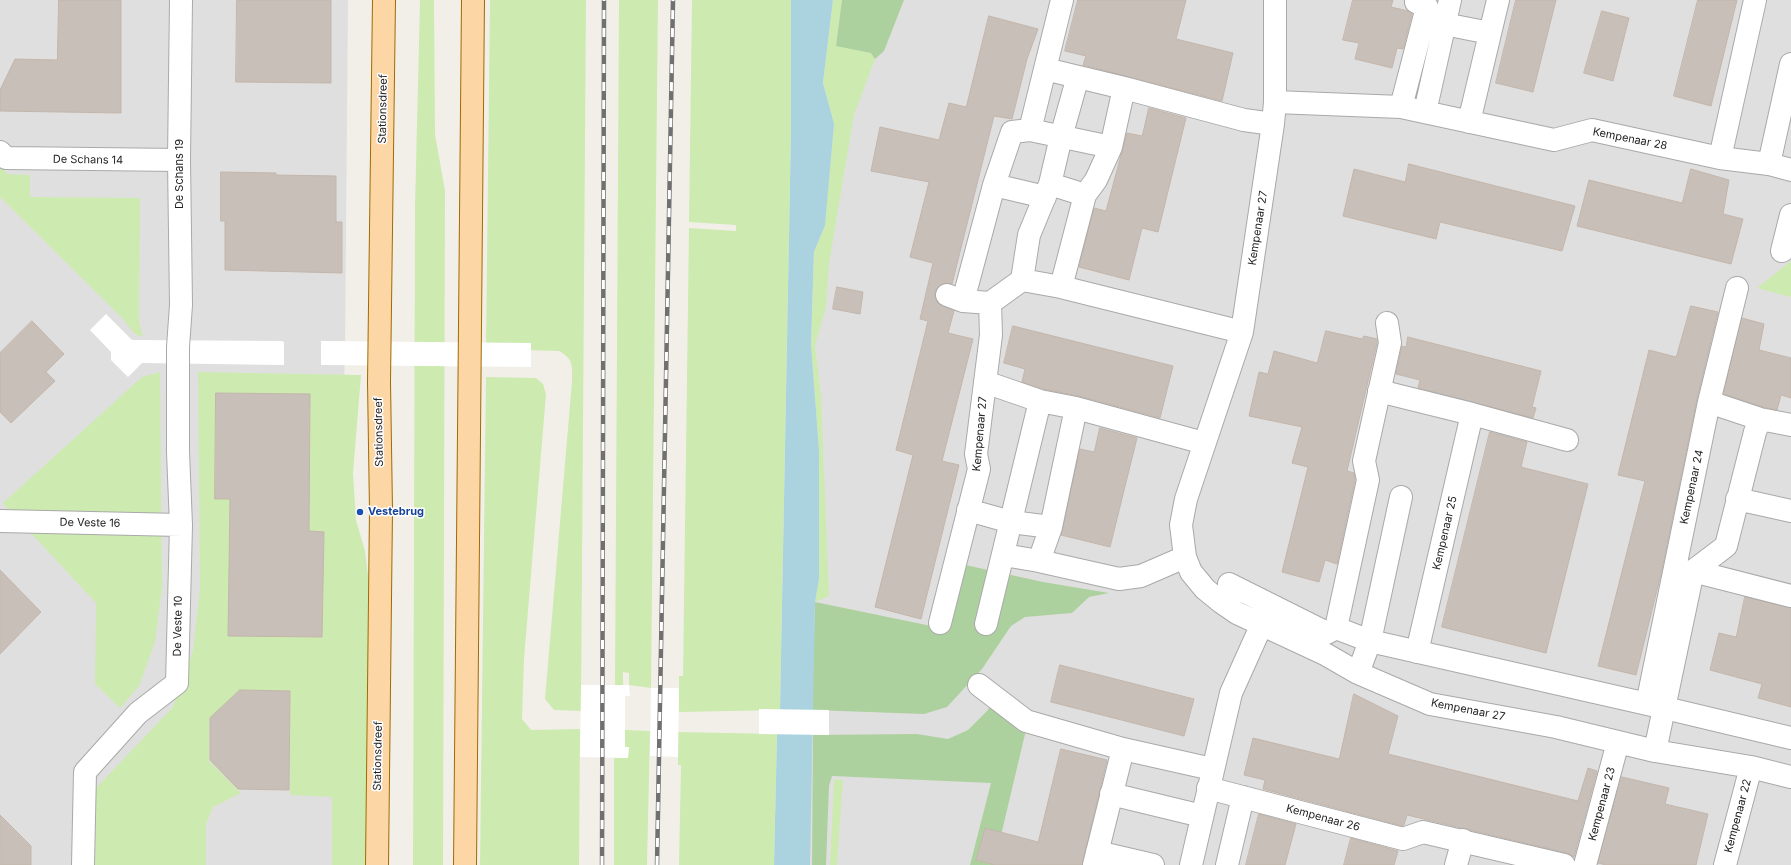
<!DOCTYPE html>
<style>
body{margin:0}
canvas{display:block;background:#f2efe9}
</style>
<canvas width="1791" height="865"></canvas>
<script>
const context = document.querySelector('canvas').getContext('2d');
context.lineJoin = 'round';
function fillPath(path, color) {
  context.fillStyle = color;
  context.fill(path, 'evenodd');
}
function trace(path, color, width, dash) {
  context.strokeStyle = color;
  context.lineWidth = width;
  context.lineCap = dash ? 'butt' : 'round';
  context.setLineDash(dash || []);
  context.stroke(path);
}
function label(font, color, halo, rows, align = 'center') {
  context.font = font + ' Inter,sans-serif';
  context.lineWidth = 3;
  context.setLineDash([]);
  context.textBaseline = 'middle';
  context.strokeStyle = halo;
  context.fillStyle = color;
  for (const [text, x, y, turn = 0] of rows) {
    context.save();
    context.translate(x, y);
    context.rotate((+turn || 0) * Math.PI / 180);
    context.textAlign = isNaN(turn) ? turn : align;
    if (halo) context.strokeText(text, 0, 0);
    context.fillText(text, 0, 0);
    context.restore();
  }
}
const residential = new Path2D(`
 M 0,0 L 348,0 L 345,350 L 333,865 L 0,865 Z
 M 833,0 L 1791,0 L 1791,865 L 807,865 L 815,602 L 819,579 L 811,345 Z`);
const grass = new Path2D(`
 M 420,0 L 434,0 L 435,134 L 445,191 L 443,865 L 413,865 L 415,207 Z
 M 490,0 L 586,0 L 581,711 L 554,710 L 545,699 L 572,381 C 572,366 574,359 559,351 L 486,349 Z
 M 619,0 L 658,0 L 651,688 L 629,685 L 629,673 L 623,672 L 623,685 L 615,685 Z
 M 692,0 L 791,0 L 791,130 L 780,710 L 679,712 L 679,676 L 683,676 L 689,228 L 736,231 L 736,225 L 689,222 Z
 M 833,0 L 842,0 L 836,45 L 871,53 L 875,59 L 854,115 L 829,264 L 826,307 L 815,345 L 821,396 L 829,596 L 815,602 L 819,579 L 819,451 L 811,345 L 814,252 L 825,225 L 834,124 L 823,83 Z
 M 0,166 L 8,174 L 30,175 L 30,197 L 140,198 L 139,322 L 143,337 L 135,334 L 122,318 L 0,197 Z
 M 1791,261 L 1791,297 L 1757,288 Z
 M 160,372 L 162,587 L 155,642 L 139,686 L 120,708 L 95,684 L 96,603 L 3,503 L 142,377 Z
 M 198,372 L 361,375 L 353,473 L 356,520 L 365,551 L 370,592 L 367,865 L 332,865 L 332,797 L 290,795 L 290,693 L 232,700 L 209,722 L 209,761 L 241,793 L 213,807 L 206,824 L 206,865 L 95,865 L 96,788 L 173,707 L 193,651 L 200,589 Z
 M 486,377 L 536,378 L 543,384 L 546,394 L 524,659 L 522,719 L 531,730 L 580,729 L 579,865 L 480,865 Z
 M 625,730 L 650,731 L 647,865 L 614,865 L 614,758 L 628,758 L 625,747 Z
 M 678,732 L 777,734 L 774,865 L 679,865 L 681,765 L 678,765 Z
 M 834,779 L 843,780 L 837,865 L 830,865 Z`);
const forest = new Path2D(`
 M 842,0 L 904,0 L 884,51 L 875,59 L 871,53 L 836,46 Z
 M 961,564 L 1043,582 L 1109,593 L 1089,597 L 1072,613 L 1025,617 L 1011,626 L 982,669 L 947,707 L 924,714 L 812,710 L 815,602 L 941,628 Z
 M 991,705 L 1030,713 L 994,865 L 970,865 L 991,783 L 832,776 L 829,786 L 826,865 L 812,865 L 813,735 L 917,734 L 948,739 L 968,730 L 987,711 Z`);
const water = new Path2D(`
 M 791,0 L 833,0 L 823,83 L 834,124 L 825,225 L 814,252 L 811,345 L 819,451 L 819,579 L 815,602 L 810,865 L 774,865 L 777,734 L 780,710 L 791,130 Z`);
const pier = new Path2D(`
 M 106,314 L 132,340 L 282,341 L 284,342 L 284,365 L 142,363 L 128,377 L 111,360 L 111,352 L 90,330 Z
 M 321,341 L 531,343 L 531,367 L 321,365 Z
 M 581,685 L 629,685 L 630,696 L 625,696 L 625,747 L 629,747 L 628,758 L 580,757 Z
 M 651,688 L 679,688 L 678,757 L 650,756 Z
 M 759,709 L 829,710 L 829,735 L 759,734 Z`);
const building = new Path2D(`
 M 59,0 L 121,0 L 121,113 L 0,111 L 0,90 L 15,59 L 57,60 Z
 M 237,0 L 331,0 L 331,83 L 236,82 Z
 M 1078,0 L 1186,0 L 1176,39 L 1233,53 L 1222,101 L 1083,65 L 1086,56 L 1065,51 Z
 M 1353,0 L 1393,0 L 1391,7 L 1408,11 L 1412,14 L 1403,49 L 1397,48 L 1392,68 L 1355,59 L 1359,43 L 1343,40 Z
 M 1516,0 L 1556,0 L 1533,92 L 1496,83 Z
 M 1698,0 L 1737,0 L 1711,106 L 1674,96 Z
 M 1602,11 L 1629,18 L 1613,81 L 1584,73 Z
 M 989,16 L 1038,29 L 1027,59 L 1012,119 L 994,116 L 952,284 L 945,283 L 939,286 L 935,291 L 935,297 L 938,303 L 954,311 L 948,333 L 973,339 L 942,461 L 959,465 L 921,619 L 875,607 L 913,455 L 896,450 L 928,321 L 920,319 L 933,263 L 910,257 L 929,182 L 871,171 L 880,127 L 939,140 L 949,103 L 966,107 Z
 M 1149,108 L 1186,118 L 1158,232 L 1142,228 L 1129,280 L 1079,267 L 1094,208 L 1106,211 L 1127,133 L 1142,136 Z
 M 1409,164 L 1575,206 L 1562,251 L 1440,222 L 1436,239 L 1343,216 L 1354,169 L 1405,182 Z
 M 1691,169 L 1729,180 L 1723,214 L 1743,219 L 1731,264 L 1577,226 L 1589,180 L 1682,203 Z
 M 221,172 L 276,173 L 276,175 L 336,176 L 336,222 L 342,222 L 342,273 L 225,270 L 225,221 L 221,221 Z
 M 837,287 L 863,292 L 860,314 L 833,309 Z
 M 1691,306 L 1718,312 L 1697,399 L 1661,574 L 1636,675 L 1598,666 L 1645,481 L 1618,475 L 1649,350 L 1676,357 Z
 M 1742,318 L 1764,324 L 1759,350 L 1791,358 L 1791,398 L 1781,395 L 1777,410 L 1763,407 L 1724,394 Z
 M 32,321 L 64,354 L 46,372 L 55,381 L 11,423 L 0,412 L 0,353 Z
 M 1013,326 L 1173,366 L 1160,418 L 1079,396 L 1043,389 L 1022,382 L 1025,369 L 1004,363 Z
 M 1326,331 L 1362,339 L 1364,336 L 1377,339 L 1377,343 L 1347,471 L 1354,473 L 1355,480 L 1337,564 L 1325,560 L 1319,582 L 1282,572 L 1308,467 L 1292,463 L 1302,427 L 1249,416 L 1259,372 L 1268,374 L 1274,351 L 1317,363 Z
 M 1408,337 L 1541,371 L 1532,407 L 1536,408 L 1533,418 L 1418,388 L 1420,380 L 1396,374 L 1402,346 L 1406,347 Z
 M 216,393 L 310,394 L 309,531 L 324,532 L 322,637 L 228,636 L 230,499 L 215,499 Z
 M 1100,428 L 1137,438 L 1110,547 L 1061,535 L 1080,449 L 1094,452 Z
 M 1490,432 L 1527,442 L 1521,467 L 1588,484 L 1546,653 L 1442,627 Z
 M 0,570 L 41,612 L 0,654 Z
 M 1745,597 L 1791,608 L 1791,707 L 1758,698 L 1762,684 L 1710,670 L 1719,633 L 1736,637 Z
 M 1060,665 L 1194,699 L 1184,736 L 1051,702 Z
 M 240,690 L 290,691 L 289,790 L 238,789 L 210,760 L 210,718 Z
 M 1354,694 L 1398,716 L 1388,754 L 1578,801 L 1588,768 L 1597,771 L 1574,857 L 1567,853 L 1407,815 L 1404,825 L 1402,826 L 1263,789 L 1265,780 L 1244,775 L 1253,738 L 1339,759 Z
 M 1061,749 L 1107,760 L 1082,865 L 995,865 L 976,860 L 985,828 L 1038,842 Z
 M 1622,777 L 1669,788 L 1665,804 L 1708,814 L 1696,865 L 1606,865 L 1598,863 Z
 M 1259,814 L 1296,824 L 1285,865 L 1246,865 Z
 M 0,815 L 31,846 L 31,865 L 0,865 Z
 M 1351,838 L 1398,851 L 1394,865 L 1344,865 Z`);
const minor = new Path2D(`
 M 1275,0 L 1275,102 L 1273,124 L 1242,332 L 1186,499 L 1181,525 L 1185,557 L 1191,572 L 1205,589 L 1221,602 L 1237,613 L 1325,654 L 1358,673 L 1430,704 L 1556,727 L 1655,751 L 1751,767 L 1791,777
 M 1433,14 L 1444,24 L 1490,33
 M 1045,69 L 1124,88 L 1244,120 L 1273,124
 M 1275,102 L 1401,107 L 1554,140 L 1592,130 L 1720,158 L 1769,164 L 1791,170
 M 1401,107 L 1427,7 L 1416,2 L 1417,0
 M 1425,112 L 1450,0
 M 1469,122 L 1498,0
 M 1030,130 L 1062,0
 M 0,152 L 6,158 L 179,160
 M 1720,158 L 1755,0
 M 1769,164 L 1791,64
 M 1050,184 L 1085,195 L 1096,180 L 1111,147 L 1124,88
 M 994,185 L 1045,197
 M 1782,251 L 1791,215
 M 1022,280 L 1061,287 L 1242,332
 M 1061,287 L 1085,195
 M 947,295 L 963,301 L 990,303 L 1022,280 L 1029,235 L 1050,184 L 1061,137 L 1075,87
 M 963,301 L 994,185 L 1012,132 L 1030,130 L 1111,147
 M 985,382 L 1040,401 L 1076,408 L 1204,443
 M 1379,391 L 1472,414 L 1567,440
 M 1709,402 L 1760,419 L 1791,425
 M 1737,499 L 1791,511
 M 968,510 L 1011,522 L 1051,527
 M 0,521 L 181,525
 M 1004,555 L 1039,561 L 1119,579 L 1141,576 L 1185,557
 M 1039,561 L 1051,527 L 1076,408
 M 1683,572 L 1693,571 L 1791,596
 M 1229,584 L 1327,633 L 1336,628 L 1370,641 L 1665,708 L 1791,738
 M 940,623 L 979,469 L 976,454 L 991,335 L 990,303
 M 986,624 L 1040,401
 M 1336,628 L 1368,480 L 1364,461 L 1390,343 L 1387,323
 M 1417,652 L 1472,414
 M 1358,673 L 1370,641 L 1401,497
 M 979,685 L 1026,721 L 1123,749 L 1212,769
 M 1647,704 L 1709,402 L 1737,288
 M 1655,751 L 1693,571 L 1726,546 L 1755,432 L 1760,419
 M 1208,788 L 1403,839 L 1423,832 L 1564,865
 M 1111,794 L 1202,816
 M 1097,852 L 1153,865
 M 83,865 L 85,772 L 138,713 L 177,683 L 181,525 L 178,452 L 178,347 L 181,305 L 179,160 L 181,0
 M 1094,865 L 1123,749
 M 1191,865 L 1231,693 L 1262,624
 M 1227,865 L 1243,797
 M 1456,865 L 1463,840
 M 1585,865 L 1618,742
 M 1725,865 L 1751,767`);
const major = new Path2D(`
 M 377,865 L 381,510 L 379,382 L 384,0
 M 465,865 L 473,0`);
const rail = new Path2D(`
 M 602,865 L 604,0
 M 657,865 L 673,0`);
const markers = [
 [360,512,4,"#1a4fb4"]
];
const streetNames = [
 ["Stationsdreef",383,109,-89],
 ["Kempenaar 28",1630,139,11],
 ["De Schans 14",88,160,1],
 ["De Schans 19",180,174,-90],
 ["Kempenaar 27",1258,228,-81],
 ["Stationsdreef",379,432,-91],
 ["Kempenaar 27",980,434,-85],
 ["Kempenaar 24",1692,487,-78],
 ["De Veste 16",90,523,1],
 ["Kempenaar 25",1445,533,-77],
 ["De Veste 10",178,626,-89],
 ["Kempenaar 27",1468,710,11],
 ["Stationsdreef",378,756,-89],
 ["Kempenaar 23",1602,804,-75],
 ["Kempenaar 22",1738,816,-75],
 ["Kempenaar 26",1323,818,15]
];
const transitNames = [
 ["Vestebrug",368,512]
];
fillPath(residential, '#e0dfdf');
fillPath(grass, '#cdebb0');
fillPath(forest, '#add19e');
fillPath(water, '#aad3df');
fillPath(pier, '#fff');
fillPath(building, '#c7bfb8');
trace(building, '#c4b6ab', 1);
trace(minor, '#a9a9a9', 24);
trace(major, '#a06b00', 24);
trace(minor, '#fff', 22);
trace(major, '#fcd6a4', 22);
trace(rail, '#707070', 4.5);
trace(rail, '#fff', 3, [9]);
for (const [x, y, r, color] of markers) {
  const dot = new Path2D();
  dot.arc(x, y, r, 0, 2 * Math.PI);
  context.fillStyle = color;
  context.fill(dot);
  trace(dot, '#fff', 1.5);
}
label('11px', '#222', '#fff', streetNames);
label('bold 11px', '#164399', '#fff', transitNames, 'left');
</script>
